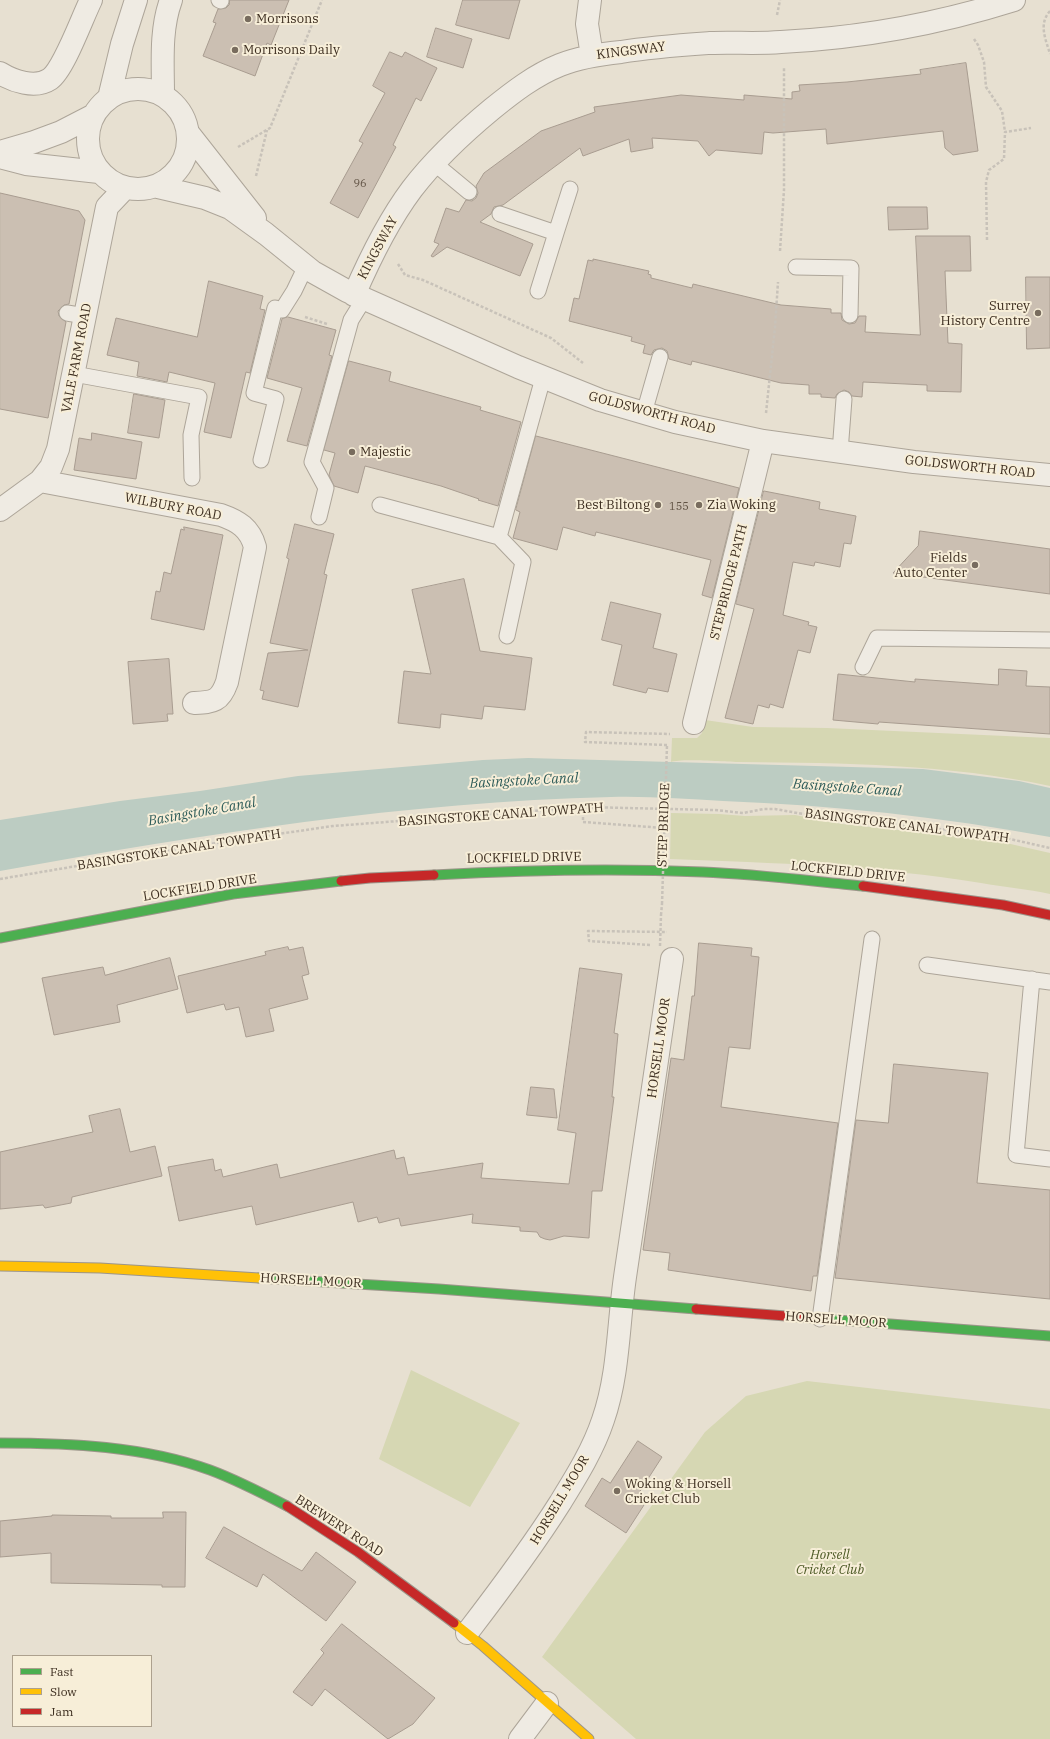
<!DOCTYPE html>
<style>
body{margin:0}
#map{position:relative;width:1050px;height:1739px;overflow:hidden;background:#e7e0d1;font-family:"IBM Plex Serif",serif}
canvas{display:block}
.legend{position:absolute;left:12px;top:1655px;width:140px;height:72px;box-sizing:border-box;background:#f7eed8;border:1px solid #ada18e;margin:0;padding:5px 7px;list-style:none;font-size:12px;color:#3d2e20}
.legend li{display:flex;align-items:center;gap:8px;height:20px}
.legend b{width:20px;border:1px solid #ada18e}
</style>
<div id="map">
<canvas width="1050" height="1739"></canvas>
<ul class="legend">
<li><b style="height:5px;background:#4caf50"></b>Fast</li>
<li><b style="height:5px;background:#ffc107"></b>Slow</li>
<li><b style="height:5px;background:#c62828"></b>Jam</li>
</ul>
</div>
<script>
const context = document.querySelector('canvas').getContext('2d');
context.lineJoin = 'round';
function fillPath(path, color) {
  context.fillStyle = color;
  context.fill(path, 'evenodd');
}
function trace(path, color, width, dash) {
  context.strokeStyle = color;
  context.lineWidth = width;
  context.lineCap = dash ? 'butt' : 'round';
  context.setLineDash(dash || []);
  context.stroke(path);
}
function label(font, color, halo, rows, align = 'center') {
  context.font = font + ' "IBM Plex Serif",serif';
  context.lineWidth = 4;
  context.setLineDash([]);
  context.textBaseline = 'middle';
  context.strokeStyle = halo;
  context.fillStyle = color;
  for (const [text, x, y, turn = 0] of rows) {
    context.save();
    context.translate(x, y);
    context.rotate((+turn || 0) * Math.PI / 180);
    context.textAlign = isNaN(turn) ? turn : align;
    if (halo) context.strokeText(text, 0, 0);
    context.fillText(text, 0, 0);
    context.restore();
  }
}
const green = new Path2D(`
 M 705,720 L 753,727 L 827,728 L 1050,738 L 1050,786 C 948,764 844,763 740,762 C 726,762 681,758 671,762 L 672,738 L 697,738 L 702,733 Z
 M 671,813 L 719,814 L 745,816 L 795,815 L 842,824 L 993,840 L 1050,853 L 1050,894 C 1028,889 1004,887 981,883 C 878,866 774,863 670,859 Z
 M 411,1370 L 520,1423 L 470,1507 L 379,1459 Z
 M 807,1381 L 1050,1409 L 1050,1739 L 636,1739 L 542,1657 L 705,1432 L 746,1396 Z`);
const water = new Path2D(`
 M 528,758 L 923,769 L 1019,781 L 1050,788 L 1050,837 C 942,817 833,805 723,801 C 686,799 648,796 611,797 C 406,802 202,834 0,871 L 0,820 L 120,801 L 200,791 L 298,776 L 483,760 Z`);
const building = new Path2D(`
 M 230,0 L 289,0 L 271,45 L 267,43 L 255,76 L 203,56 L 216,23 L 213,22 L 218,9 L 226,8 L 229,5 Z
 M 463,0 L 520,0 L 509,39 L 456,25 Z
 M 436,28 L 472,39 L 463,68 L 427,57 Z
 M 390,52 L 402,57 L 405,52 L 437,68 L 421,101 L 416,98 L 393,145 L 396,147 L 358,218 L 330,203 L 363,143 L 359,141 L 385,93 L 373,86 Z
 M 966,63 L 978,151 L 953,155 L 945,148 L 943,131 L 827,144 L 826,129 L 773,133 L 764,132 L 762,154 L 716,150 L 709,156 L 698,141 L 652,138 L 653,148 L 631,152 L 629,139 L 583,156 L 580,148 L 503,205 L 494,207 L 491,214 L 480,222 L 533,244 L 520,276 L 447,247 L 433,257 L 431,256 L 439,244 L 434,242 L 446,208 L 459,212 L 466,200 L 472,201 L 476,198 L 478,193 L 476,186 L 484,173 L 541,131 L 595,112 L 594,107 L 681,95 L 744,100 L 744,95 L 792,99 L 792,92 L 800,91 L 799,85 L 847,82 L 921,74 L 920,70 Z
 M 0,193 L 79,211 L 85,220 L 69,304 L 64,305 L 58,311 L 59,316 L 66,322 L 48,418 L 0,409 Z
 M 888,207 L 927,207 L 928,229 L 889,230 Z
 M 916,236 L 970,236 L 971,271 L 945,271 L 948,343 L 962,344 L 961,392 L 927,391 L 927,385 L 863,382 L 862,397 L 852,396 L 849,392 L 844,390 L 837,394 L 835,398 L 821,397 L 821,394 L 809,394 L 809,385 L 781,383 L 692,361 L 691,365 L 669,359 L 667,351 L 662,348 L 654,350 L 651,355 L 643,353 L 645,345 L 631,341 L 632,337 L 569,321 L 574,298 L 579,299 L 588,260 L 593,261 L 593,259 L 649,271 L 648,274 L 651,275 L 651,278 L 692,288 L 693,284 L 781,305 L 831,309 L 831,313 L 841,313 L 842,320 L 849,324 L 855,323 L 859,316 L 866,316 L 865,332 L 920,335 Z
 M 1026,277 L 1050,277 L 1050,348 L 1027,349 Z
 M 209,281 L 263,296 L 260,309 L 265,310 L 250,373 L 246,372 L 231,438 L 204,432 L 215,383 L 169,372 L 167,382 L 137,376 L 139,362 L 107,355 L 116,318 L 197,337 Z
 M 288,317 L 336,330 L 329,355 L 332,356 L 307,446 L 287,441 L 302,388 L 267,378 L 282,319 Z
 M 349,361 L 391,372 L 389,381 L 481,407 L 480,410 L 521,422 L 498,506 L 478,500 L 479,499 L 441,486 L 365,466 L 358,493 L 334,486 L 329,475 L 335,453 L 324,450 Z
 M 134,394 L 165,400 L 159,438 L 128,433 Z
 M 92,433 L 142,442 L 136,479 L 74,470 L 79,438 L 91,440 Z
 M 536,436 L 739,488 L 712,598 L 702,595 L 711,560 L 596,532 L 595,536 L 563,527 L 557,550 L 513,538 L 520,512 L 516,510 Z
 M 764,491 L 820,502 L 819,509 L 856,516 L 851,544 L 844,543 L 840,567 L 815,562 L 814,566 L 793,562 L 783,615 L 809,622 L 808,625 L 817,627 L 810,653 L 798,650 L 783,708 L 770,704 L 769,708 L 758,705 L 753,724 L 725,718 L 754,609 L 736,604 Z
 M 295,524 L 334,534 L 324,574 L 327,575 L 298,707 L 262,699 L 264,691 L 260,690 L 268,653 L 308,650 L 270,643 L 289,559 L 287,558 Z
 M 184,527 L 223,535 L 204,630 L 151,619 L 156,591 L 160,592 L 164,572 L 171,574 L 181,529 L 184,530 Z
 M 920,531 L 1050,549 L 1050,594 L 893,573 L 918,546 Z
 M 464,579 L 480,651 L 532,658 L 525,710 L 484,706 L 482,719 L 441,714 L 440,728 L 398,723 L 404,671 L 431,674 L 412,590 Z
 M 611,602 L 661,614 L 653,648 L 677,654 L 668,692 L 648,688 L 646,693 L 613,685 L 622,645 L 602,640 Z
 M 169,659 L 173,714 L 167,714 L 168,721 L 133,724 L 128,662 Z
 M 999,669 L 1027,671 L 1026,686 L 1050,687 L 1050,734 L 879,722 L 878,724 L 833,720 L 838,674 L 915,682 L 915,679 L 998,685 Z
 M 699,943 L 752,948 L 751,956 L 759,957 L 750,1049 L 729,1047 L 721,1107 L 838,1123 L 817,1276 L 813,1276 L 811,1291 L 668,1270 L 670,1253 L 643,1250 L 671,1058 L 684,1060 L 692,996 L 694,996 Z
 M 288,947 L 289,950 L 303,947 L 309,974 L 302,976 L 308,999 L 269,1009 L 274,1031 L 246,1037 L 239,1007 L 226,1010 L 224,1004 L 187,1013 L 178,976 L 266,955 L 265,952 Z
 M 170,958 L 178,989 L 117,1005 L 120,1022 L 54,1035 L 42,978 L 103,967 L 105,975 Z
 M 580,968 L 622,974 L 614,1033 L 618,1034 L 612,1097 L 614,1097 L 602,1191 L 592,1191 L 589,1238 L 564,1236 L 550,1240 L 545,1239 L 540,1237 L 537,1232 L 520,1231 L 520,1227 L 472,1223 L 473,1214 L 401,1226 L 399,1218 L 379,1223 L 377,1217 L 358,1222 L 353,1202 L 256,1225 L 252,1206 L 179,1221 L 168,1167 L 213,1159 L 215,1171 L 221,1169 L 223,1177 L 277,1164 L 280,1178 L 394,1150 L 396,1159 L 404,1157 L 408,1175 L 483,1163 L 481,1178 L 569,1184 L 576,1133 L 558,1130 Z
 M 894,1064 L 988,1073 L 977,1183 L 1050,1190 L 1050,1299 L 835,1278 L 856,1120 L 888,1123 Z
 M 531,1087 L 554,1089 L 557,1118 L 527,1115 Z
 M 120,1109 L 130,1152 L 155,1146 L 162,1176 L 72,1197 L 71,1203 L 45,1208 L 43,1205 L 0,1209 L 0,1152 L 93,1132 L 89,1116 Z
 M 638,1441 L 662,1457 L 635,1499 L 644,1505 L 626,1533 L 585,1506 L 602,1478 L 610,1483 Z
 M 163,1512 L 186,1512 L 185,1587 L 162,1587 L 162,1585 L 51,1583 L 51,1553 L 0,1557 L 0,1521 L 52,1516 L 52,1515 L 111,1516 L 111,1518 L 163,1518 Z
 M 224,1527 L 302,1571 L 316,1552 L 356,1582 L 326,1621 L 263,1574 L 257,1587 L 206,1558 Z
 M 342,1624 L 435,1698 L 413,1724 L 388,1739 L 325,1689 L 312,1706 L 293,1692 L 324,1653 L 321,1650 Z`);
const path = new Path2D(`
 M 1050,11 C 1038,24 1046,40 1050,54
 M 777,15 L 780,0
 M 974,39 L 978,45 L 984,62 L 986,87 L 1002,111 L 1005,132
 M 238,147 L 270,128 L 322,0
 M 256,176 L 267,130
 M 987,240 L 986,182 L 989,170 L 1004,159 L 1005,132 L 1031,128
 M 780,251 L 784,190 L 784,68
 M 398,264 L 405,275 L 423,280 L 551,338 L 583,363
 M 305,317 L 327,324
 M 766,413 L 775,327 L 778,282
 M 667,745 L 585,742 L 586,732 L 670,734
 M 583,807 L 583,822 L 664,828
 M 0,879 L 189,847 L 333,826 L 583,807 L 715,810 L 743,813 L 764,809 L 775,809 L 842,821 L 951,830 L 992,835 L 1050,848
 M 661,915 L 662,904
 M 650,945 L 589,941 L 588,931 L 667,932`);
const lane = new Path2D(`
 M 219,0 L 221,1
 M 434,163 L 469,192
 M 500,214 L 556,233 L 570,189
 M 796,267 L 851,268 L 850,315
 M 538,291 L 556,233
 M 67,313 L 85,316
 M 74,374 L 199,397 L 191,435 L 192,478
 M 644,413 L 660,357
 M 840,452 L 844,399
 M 261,460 L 276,399 L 254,393 L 275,308 L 282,310 L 294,291 L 306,266
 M 380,505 L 499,537 L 523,562 L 507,636
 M 319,517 L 326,488 L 312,462 L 351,320 L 364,299
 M 499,537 L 543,378
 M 863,667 L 877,638 L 1050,640
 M 927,965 L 1050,982
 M 1032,979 L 1016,1155 L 1050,1159
 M 820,1319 L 872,939`);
const street = new Path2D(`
 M 590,0 L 587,24 L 592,56
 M 0,73 C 13,81 35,89 50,79 C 64,69 82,18 91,0
 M88 139a50 50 0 1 1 100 0a50 50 0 1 1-100 0Z
 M 163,95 C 163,63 160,30 171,0
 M 109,98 L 122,44 L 136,0
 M 189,134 L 255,218
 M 0,152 L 34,142 L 61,132 L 94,115
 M 0,157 L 26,164 L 99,172
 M 158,187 L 205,198 L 230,208 L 266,234 L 313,272 L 347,291 L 518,367 L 600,400 L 675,422 L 763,441 L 914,462 L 1050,475
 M 354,295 C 370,258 388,221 412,189 C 435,159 463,133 492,109 C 513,92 535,75 560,65 C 580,57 601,54 621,52 C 651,47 681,45 710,43 C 734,42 757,44 781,42 C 861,38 938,24 1014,0
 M 40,481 L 221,515 C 238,521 250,528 255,547 L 227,682 C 220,702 213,702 194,703
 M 0,510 L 40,481 L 51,467 L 58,449 L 107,207 L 125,188
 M 694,723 L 763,441
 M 467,1633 C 500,1590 531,1549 560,1503 C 576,1477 593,1450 603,1420 C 619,1374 618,1325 625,1277 C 640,1171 657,1065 672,959
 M 520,1739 L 547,1703`);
const fast = new Path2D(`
 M 434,875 C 524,870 613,868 703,872 C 757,874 810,881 863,886
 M 0,938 L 233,894 L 341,881
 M 259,1278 L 439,1289 L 696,1309
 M 824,1319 L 1050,1336
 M 0,1443 C 70,1443 143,1446 210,1470 C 237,1480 262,1493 287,1506`);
const slow = new Path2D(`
 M 0,1266 L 100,1268 L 259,1278
 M 454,1623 L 483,1646 L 589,1739`);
const jam = new Path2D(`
 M 341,881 L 370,878 L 434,875
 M 863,886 L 1003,905 L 1050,915
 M 696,1309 L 824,1319
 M 287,1506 L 358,1552 L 454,1623`);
const pathBridge = new Path2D(`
 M 662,904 L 667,745
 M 660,946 L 661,915`);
const markers = [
 [248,19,4,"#786c5e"],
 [235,50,4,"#786c5e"],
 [1038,313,4,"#786c5e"],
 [352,452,4,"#786c5e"],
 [658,505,4,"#786c5e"],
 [699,505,4,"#786c5e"],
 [975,565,4,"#786c5e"],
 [617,1491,4,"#786c5e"]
];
const numberNames = [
 ["96",360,184],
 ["155",679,507]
];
const poiNames = [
 ["Morrisons",256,19],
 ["Morrisons Daily",243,50],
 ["Surrey",1030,306,"right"],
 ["History Centre",1030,321,"right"],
 ["Majestic",360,452],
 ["Best Biltong",650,505,"right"],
 ["Zia Woking",707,505],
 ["Fields",967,558,"right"],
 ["Auto Center",967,573,"right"],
 ["Woking & Horsell",625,1484],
 ["Cricket Club",625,1499]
];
const streetNames = [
 ["KINGSWAY",631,51,-7],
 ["KINGSWAY",378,248,-62],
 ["VALE FARM ROAD",77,358,-79],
 ["GOLDSWORTH ROAD",652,413,15],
 ["GOLDSWORTH ROAD",970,467,6],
 ["WILBURY ROAD",173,507,11],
 ["STEPBRIDGE PATH",729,582,-76],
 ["BASINGSTOKE CANAL TOWPATH",501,815,-4],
 ["STEP BRIDGE",664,825,-88],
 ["BASINGSTOKE CANAL TOWPATH",907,826,7],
 ["BASINGSTOKE CANAL TOWPATH",179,850,-9],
 ["LOCKFIELD DRIVE",524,858,-1],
 ["LOCKFIELD DRIVE",848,872,6],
 ["LOCKFIELD DRIVE",200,888,-9],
 ["HORSELL MOOR",659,1048,-82],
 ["HORSELL MOOR",311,1281,3],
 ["HORSELL MOOR",836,1320,4],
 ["HORSELL MOOR",560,1500,-59],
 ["BREWERY ROAD",339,1526,33]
];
const parkNames = [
 ["Horsell",830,1555],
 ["Cricket Club",830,1570]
];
const waterNames = [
 ["Basingstoke Canal",524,781,-3],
 ["Basingstoke Canal",847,788,4],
 ["Basingstoke Canal",202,812,-10]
];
fillPath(green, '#d6d7b3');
fillPath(water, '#bcccc2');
fillPath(building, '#cbbfb2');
trace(building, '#a89c90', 1);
trace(lane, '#ada599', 17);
trace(street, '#ada599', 24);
trace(fast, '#9c958a', 11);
trace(slow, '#9c958a', 11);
trace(jam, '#9c958a', 11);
trace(path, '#c8c2b9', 2.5, [3, 2]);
trace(lane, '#efebe3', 15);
trace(street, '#efebe3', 22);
trace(fast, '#4caf50', 9);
trace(slow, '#ffc107', 9);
trace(jam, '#c62828', 9);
trace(pathBridge, '#c8c2b9', 2.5, [3, 2]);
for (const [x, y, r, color] of markers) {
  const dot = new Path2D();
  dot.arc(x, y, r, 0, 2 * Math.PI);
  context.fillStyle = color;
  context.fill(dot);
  trace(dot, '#f7eed8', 1.5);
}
label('11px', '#605244', null, numberNames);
label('13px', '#3d2e20', '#f7eed8', poiNames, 'left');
label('13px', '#3d2e20', '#f7eed8', streetNames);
label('italic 13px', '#4d5a26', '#f7eed8', parkNames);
label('italic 14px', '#2f5d5a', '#f7eed8', waterNames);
</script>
